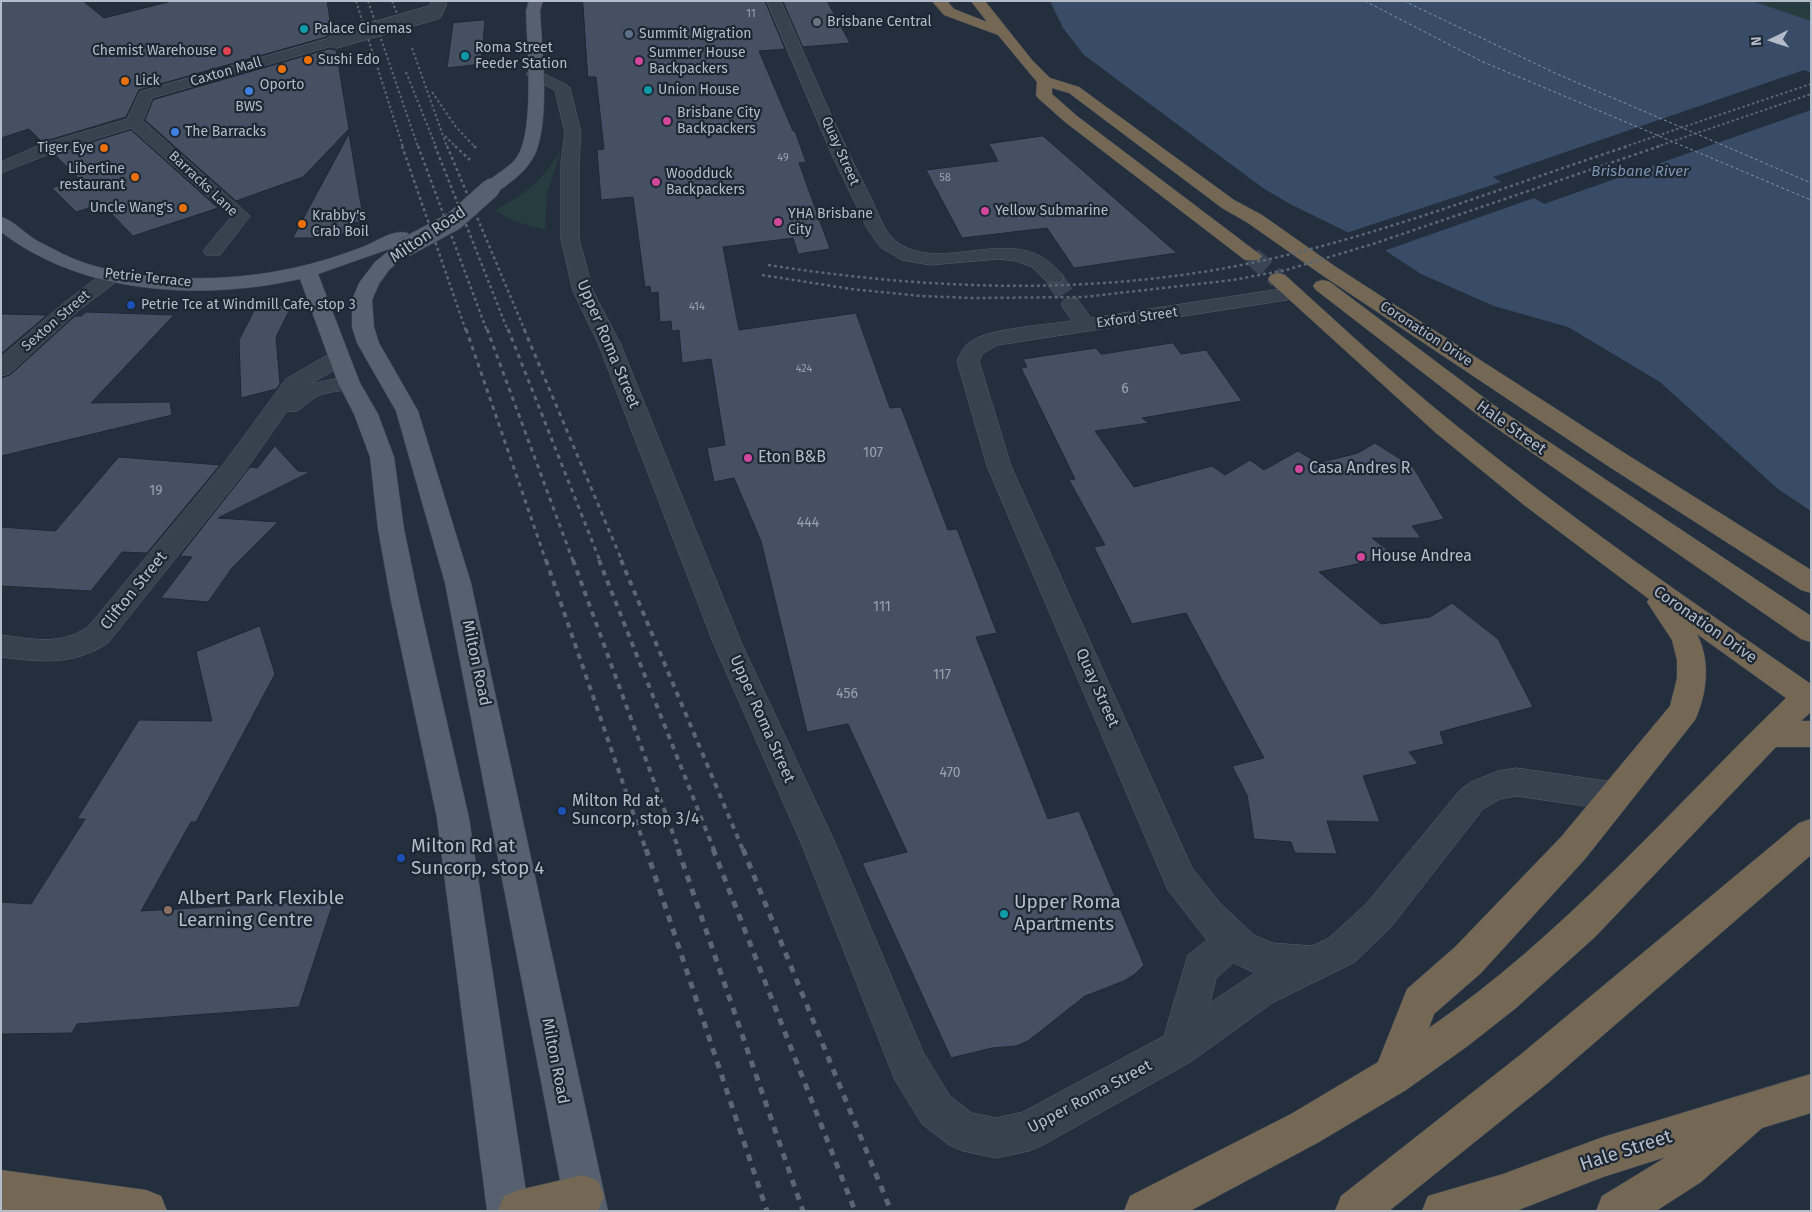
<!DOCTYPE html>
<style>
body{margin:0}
#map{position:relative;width:1812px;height:1212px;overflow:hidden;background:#242f3e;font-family:"Fira Sans",sans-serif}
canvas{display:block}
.frame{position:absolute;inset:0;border:2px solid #b4bcc9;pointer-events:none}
.north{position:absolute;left:1747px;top:15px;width:50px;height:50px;-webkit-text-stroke:4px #1d2633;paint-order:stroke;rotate:266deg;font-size:14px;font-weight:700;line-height:20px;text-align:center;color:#b4bcc9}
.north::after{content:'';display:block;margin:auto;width:18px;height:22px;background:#b4bcc9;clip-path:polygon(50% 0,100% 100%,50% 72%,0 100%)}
</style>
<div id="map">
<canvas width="1812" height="1212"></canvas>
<div class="frame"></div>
<div class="north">N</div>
</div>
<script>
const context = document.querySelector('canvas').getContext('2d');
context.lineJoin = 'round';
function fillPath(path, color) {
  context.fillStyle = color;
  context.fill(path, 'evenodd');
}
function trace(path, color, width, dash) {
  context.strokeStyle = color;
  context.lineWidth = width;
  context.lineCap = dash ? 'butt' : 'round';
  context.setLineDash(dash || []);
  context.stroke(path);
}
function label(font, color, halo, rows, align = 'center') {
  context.font = font + ' "Fira Sans",sans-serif';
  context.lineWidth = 4.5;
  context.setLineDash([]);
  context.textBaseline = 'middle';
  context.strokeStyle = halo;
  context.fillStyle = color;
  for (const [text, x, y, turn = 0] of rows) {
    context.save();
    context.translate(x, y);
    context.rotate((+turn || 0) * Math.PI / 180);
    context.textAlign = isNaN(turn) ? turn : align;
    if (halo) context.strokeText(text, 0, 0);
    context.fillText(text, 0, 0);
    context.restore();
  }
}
const green = new Path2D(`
 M 1754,1 L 1811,1 L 1811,21 Z
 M 562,147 L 547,194 L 545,230 L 512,221 L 495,210 C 527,193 545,179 562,147 Z`);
const water = new Path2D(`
 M 1050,1 L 1753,1 L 1811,21 L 1811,511 L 1778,489 L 1660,382 L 1568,327 L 1494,306 L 1421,274 L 1386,251 L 1290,204 L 1263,188 L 1084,55 L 1063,28 Z`);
const pier = new Path2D(`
 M 1804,70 L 1811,73 L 1811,110 L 1544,204 L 1534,198 L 1381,252 L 1343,234 L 1501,182 L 1493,177 Z`);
const ferry = new Path2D(`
 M 1365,1 L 1481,61 L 1811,200
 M 1404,1 L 1557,74 L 1811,183`);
const building = new Path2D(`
 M 1,1 L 83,1 L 104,18 L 172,1 L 327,1 L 332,32 L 326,37 L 139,90 L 126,117 L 42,142 L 29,129 L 1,138 Z
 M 583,1 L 765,1 L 785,49 L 759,51 L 793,131 L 795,131 L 806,162 L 799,163 L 830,249 L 798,254 L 793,238 L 723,247 L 739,330 L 856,313 L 890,408 L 901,407 L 948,530 L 957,529 L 997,633 L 976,637 L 1048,819 L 1079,811 L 1144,965 L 1135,974 L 1124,981 L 1085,996 L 1028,1041 L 1016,1046 L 992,1048 L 951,1058 L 862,863 L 907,852 L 848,724 L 807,732 L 761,541 L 734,478 L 714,482 L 707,448 L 725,445 L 711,359 L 682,363 L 679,330 L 672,331 L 671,321 L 660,322 L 658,292 L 651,293 L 650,286 L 645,287 L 633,197 L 601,200 L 597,150 L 604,149 L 596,77 L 588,77 Z
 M 783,1 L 827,1 L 850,43 L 803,47 Z
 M 485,20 L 481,64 L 447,68 L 453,23 Z
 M 329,49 L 336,50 L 349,129 L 303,177 L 236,201 L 145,120 L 153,100 Z
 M 131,130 L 218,208 L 133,236 L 102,204 L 76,212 L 52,188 L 79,179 L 54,154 Z
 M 349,134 L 364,222 L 350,223 L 340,238 L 293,238 Z
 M 1043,136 L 1177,253 L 1074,268 L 1047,228 L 962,238 L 926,170 L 998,161 L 989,144 Z
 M 292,305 L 276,337 L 280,384 L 276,389 L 241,398 L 239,340 L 256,307 Z
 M 86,312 L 174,315 L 91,403 L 170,402 L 172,415 L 1,456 L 1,378 L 10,375 L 75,316 L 81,316 Z
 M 1,314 L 47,315 L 1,354 Z
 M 1173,343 L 1181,354 L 1206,350 L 1242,401 L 1142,418 L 1149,423 L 1095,431 L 1134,487 L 1212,466 L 1225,475 L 1250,460 L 1264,470 L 1298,451 L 1318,463 L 1358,453 L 1375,443 L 1413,467 L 1444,519 L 1412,526 L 1421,538 L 1372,538 L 1395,556 L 1319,572 L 1381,624 L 1430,617 L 1452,603 L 1498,639 L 1533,707 L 1440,732 L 1444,744 L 1409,752 L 1418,764 L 1363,776 L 1380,822 L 1327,821 L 1337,854 L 1295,853 L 1291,842 L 1254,839 L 1247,795 L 1232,766 L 1264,758 L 1186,613 L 1132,624 L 1094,547 L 1105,545 L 1069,480 L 1075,479 L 1021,368 L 1027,367 L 1023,359 L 1096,348 L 1101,354 Z
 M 275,446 L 298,471 L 310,472 L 218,518 L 278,522 L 232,568 L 208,602 L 161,598 L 192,557 L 180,556 L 250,467 L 257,468 Z
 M 119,457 L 220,465 L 147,553 L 122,552 L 91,591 L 1,586 L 1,527 L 55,531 Z
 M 260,626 L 275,674 L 196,822 L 191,822 L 141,911 L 334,900 L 299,1007 L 77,1024 L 72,1033 L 1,1034 L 1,902 L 31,904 L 85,819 L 77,819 L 139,720 L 212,721 L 196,652 Z`);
const streetTunnel = new Path2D(`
 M 1054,278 L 1071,304`);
const highwayTunnel = new Path2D(`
 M 1252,256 L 1278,279`);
const street = new Path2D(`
 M 767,1 L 781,1 C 810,67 838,134 871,198 C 878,212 884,234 898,243 C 948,276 1021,216 1064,278 L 1061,282 L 1047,282 L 1032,267 L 1016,261 L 998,259 L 930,265 L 902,260 L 880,247 L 867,228 L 832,155 Z
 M 334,37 L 341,41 L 339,44 L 152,98 L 143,121 L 250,216 L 220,255 L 206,255 L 203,251 L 231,217 L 131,128 L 54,152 L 1,173 L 1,162 L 42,144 L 127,119 L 140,92 Z
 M 534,69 L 567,85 L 570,88 L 581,133 L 579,162 L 579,239 L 593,291 L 620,343 L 741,642 L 836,845 L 923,1052 L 950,1096 L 972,1113 L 996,1118 L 1023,1112 L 1164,1036 L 1188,955 L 1207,940 L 1168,890 L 987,466 L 957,361 C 960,354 964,346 970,342 C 989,328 1047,325 1072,321 L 1061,304 L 1064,300 L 1071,298 L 1078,300 L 1091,318 L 1293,287 L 1300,289 L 1303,293 L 1300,297 L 1293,299 L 998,345 L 983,353 L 979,361 L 1011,466 L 1192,868 L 1220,903 L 1254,935 L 1272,943 L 1312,946 L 1329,938 L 1367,903 L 1461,789 L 1471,782 L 1498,771 L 1516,768 L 1613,782 L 1624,786 L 1629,796 L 1624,806 L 1613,810 L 1516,796 L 1500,799 L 1483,809 L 1391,927 L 1355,962 L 1272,1003 L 1192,1061 L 1043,1145 L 1029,1151 L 996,1158 L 963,1151 L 949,1145 L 922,1124 L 895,1080 L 802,845 L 713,642 L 598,343 L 573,291 L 561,239 L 561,162 L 565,133 L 555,90 L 529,77 L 526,74 L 529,71 ZM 1234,963 L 1255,973 L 1210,1003 L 1216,979 Z
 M 113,269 L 120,271 L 123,275 L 120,279 L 79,310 L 9,374 L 1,376 L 1,357 L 65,302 L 106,271 Z
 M 339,351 L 347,353 L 350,358 L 347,363 L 310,384 L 349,376 L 357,378 L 360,383 L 357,388 C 344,391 325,391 314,398 C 303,405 301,414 287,411 L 243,474 L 108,643 C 73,666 40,662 1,657 L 1,635 C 33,639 59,646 88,627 L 225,462 L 286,379 L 331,353 Z`);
const primary = new Path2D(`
 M 529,1 L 543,1 L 540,11 C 542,50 550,116 536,152 C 531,164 521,174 512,181 C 503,188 496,195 485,192 L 482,188 C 491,175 508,170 517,157 C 535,131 527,44 526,11 Z
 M 1,217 C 15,221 24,233 36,240 C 44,245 54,249 63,254 C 108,276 165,279 215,278 C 267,276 317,265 365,246 C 379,240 393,229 408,233 L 410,237 L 405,242 L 411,244 L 414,248 L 389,270 L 379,284 L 372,300 L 374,327 L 379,343 L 418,411 L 471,583 L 608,1211 L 566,1211 L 445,583 L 396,411 L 357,343 L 352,327 L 352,300 L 359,283 L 375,262 L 392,248 L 318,274 L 360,383 L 378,414 L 394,457 L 404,529 L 419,601 L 469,818 L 529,1211 L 487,1211 L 437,818 L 391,601 L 378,529 L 370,457 L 354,414 L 338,383 L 300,279 C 202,301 83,295 1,232 Z`);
const highway = new Path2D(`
 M 932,1 L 947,1 L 954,9 L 987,22 L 971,1 L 985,1 L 1032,60 L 1050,78 L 1079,87 L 1234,200 L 1262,215 L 1336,267 L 1626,454 L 1811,570 L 1811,593 L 1801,590 L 1608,466 L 1322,275 L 1248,223 L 1222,208 L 1069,93 L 1052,88 L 1052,94 L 1077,116 L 1262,256 L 1259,260 L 1245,260 L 1065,122 L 1038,98 L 1036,95 L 1037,82 L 998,35 L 944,15 Z
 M 1278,273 L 1285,275 C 1340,325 1395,376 1453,423 C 1567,516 1689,600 1811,684 L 1811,712 L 1801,721 L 1811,721 L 1811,747 L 1776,747 L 1595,937 L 1516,1008 L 1469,1045 L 1406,1090 L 1319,1142 L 1190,1211 L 1124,1211 L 1130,1196 L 1291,1114 L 1378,1062 L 1407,989 L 1455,947 L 1561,837 L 1670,706 L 1677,678 L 1677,660 L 1672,640 L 1647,602 L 1649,599 L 1524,505 L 1436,433 L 1271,283 L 1268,279 L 1271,275 ZM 1697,634 L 1786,698 C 1670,810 1563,936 1429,1028 L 1434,1014 L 1481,973 L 1585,859 L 1695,720 C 1707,694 1711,661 1697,634 Z
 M 1323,280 L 1330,282 L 1495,406 L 1811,616 L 1811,642 L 1801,639 L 1479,416 L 1316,290 L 1313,286 L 1316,282 Z
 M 1811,819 L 1811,855 L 1548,1083 L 1389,1211 L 1335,1211 L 1341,1196 L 1520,1055 L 1799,823 Z
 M 1811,1074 L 1811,1113 L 1762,1128 L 1701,1182 L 1656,1211 L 1596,1211 L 1602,1196 L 1666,1157 L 1603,1177 L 1516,1211 L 1422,1211 L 1428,1196 L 1503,1174 L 1603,1137 Z
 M 1,1170 L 146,1190 L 161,1196 L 167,1211 L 1,1211 Z
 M 583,1175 L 598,1181 L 604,1196 L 598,1211 L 498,1211 L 504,1196 L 519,1190 Z`);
const railFar4 = new Path2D(`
 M 356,1 L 403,147
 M 368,1 L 418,147
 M 392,1 L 398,16
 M 412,48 L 447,147
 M 406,72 L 436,147
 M 432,92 L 456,127 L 475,147
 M 445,136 L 456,147
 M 1624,147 L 1811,84
 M 1656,147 L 1811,94`);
const railFar3 = new Path2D(`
 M 402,146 L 466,331
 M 418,146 L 487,331
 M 435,146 L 508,331
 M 447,146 L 525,331
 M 455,146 L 470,160
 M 474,146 L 476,148
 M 768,265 C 943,292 1118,297 1291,254 C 1405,226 1516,183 1628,146
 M 762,275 L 851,289 L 921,296 L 972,298 L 1084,297 L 1233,280 L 1286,270 L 1376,243 L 1660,146`);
const railFar2 = new Path2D(`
 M 466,329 L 546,561
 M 487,329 L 573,561
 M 508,329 L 600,561
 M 524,329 L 622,561`);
const railFar1 = new Path2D(`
 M 546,560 L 646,850
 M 573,560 L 679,850
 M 599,560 L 714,850
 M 621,560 L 743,850`);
const rail = new Path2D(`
 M 646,849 L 767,1211
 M 678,849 L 803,1211
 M 713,849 L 855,1211
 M 743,849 L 891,1211`);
const streetBridge = new Path2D(`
 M 334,41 L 435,12 L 440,1`);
const primaryBridge = new Path2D(`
 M 404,248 L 454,221 L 491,188`);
const markers = [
 [817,22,5,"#6b7280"],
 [304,29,5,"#0f9aa8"],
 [629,34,5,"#5c6f8a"],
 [227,51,5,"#e0444e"],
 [465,56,5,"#0f9aa8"],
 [308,60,5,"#e8710a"],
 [639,61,5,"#d1479c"],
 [282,69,5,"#e8710a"],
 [125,81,5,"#e8710a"],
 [648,90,5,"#0f9aa8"],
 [249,91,5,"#3f7fe0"],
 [667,121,5,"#d1479c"],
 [175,132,5,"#3f7fe0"],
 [104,148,5,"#e8710a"],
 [135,177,5,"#e8710a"],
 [656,182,5,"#d1479c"],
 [183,208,5,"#e8710a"],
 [985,211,5,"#d1479c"],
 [778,222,5,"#d1479c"],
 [302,224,5,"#e8710a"],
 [131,305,5,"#1a4fb4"],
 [748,458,5,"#d1479c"],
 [1299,469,5,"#d1479c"],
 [1361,557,5,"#d1479c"],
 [562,811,5,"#1a4fb4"],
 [401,858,5,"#1a4fb4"],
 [168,910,5,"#8d6e63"],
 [1004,914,5,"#0f9aa8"]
];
const farNumbernames = [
 ["11",751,14],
 ["49",783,158],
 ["58",945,178],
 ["414",697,307],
 ["424",804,369]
];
const farPoinames = [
 ["Brisbane Central",827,22],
 ["Palace Cinemas",314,29],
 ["Summit Migration",639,34],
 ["Roma Street",475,48],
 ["Feeder Station",475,64],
 ["Chemist Warehouse",217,51,"right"],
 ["Summer House",649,53],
 ["Backpackers",649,69],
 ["Sushi Edo",318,60],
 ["Lick",135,81],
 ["Oporto",282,85,"center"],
 ["Union House",658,90],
 ["BWS",249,107,"center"],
 ["Brisbane City",677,113],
 ["Backpackers",677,129],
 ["The Barracks",185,132],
 ["Tiger Eye",94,148,"right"],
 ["Libertine",125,169,"right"],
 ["restaurant",125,185,"right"],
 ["Woodduck",666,174],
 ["Backpackers",666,190],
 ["Uncle Wang's",173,208,"right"],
 ["Yellow Submarine",995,211],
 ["YHA Brisbane",788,214],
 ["City",788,230],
 ["Krabby's",312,216],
 ["Crab Boil",312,232],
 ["Petrie Tce at Windmill Cafe, stop 3",141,305]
];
const farStreetnames = [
 ["Caxton Mall",226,72,-16],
 ["Quay Street",840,151,66],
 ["Barracks Lane",203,184,43],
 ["Petrie Terrace",148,278,6],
 ["Exford Street",1137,318,-8],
 ["Sexton Street",56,321,-41],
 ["Coronation Drive",1426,334,33]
];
const numberNames = [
 ["6",1125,389],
 ["107",873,453],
 ["19",156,491],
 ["444",808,523],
 ["111",882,607],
 ["117",942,675],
 ["456",847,694],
 ["470",950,773]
];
const farWaternames = [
 ["Brisbane River",1640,172]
];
const streetNames = [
 ["Milton Road",428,235,-34],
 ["Upper Roma Street",608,344,67],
 ["Hale Street",1511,428,35],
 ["Clifton Street",134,591,-51],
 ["Coronation Drive",1705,625,35],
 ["Milton Road",476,663,78],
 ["Quay Street",1097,688,66],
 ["Upper Roma Street",762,719,66],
 ["Milton Road",555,1061,79],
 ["Upper Roma Street",1090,1097,-28]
];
const poiNames = [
 ["Eton B&B",758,458],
 ["Casa Andres R",1309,469],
 ["House Andrea",1371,557],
 ["Milton Rd at",572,802],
 ["Suncorp, stop 3/4",572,820]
];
const nearPoinames = [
 ["Milton Rd at",411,847],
 ["Suncorp, stop 4",411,869],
 ["Albert Park Flexible",178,899],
 ["Learning Centre",178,921],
 ["Upper Roma",1014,903],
 ["Apartments",1014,925]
];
const nearStreetnames = [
 ["Hale Street",1626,1151,-18]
];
fillPath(green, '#263c3f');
fillPath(water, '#394c67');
fillPath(pier, '#242f3e');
trace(ferry, '#7c92b1', 1, [3, 2.5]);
fillPath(building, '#455162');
trace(building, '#1f2835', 1);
trace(streetTunnel, '#3a4453', 19, [19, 9]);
trace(highwayTunnel, '#3a4453', 19, [19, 9]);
trace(street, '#565f6c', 1);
trace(primary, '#414a57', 1);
trace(highway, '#434c59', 1);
fillPath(street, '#38414e');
fillPath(primary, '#56606e');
fillPath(highway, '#746855');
trace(railFar4, '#5a6575', 2, [2.5, 2.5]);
trace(railFar3, '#5a6575', 2.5, [3, 3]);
trace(railFar2, '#5a6575', 3, [4.5, 4.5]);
trace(railFar1, '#5a6575', 4, [5.5, 5.5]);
trace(rail, '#5a6575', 5, [7, 7]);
trace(streetBridge, '#565f6c', 16, []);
trace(primaryBridge, '#414a57', 20, []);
trace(streetBridge, '#38414e', 15);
trace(primaryBridge, '#56606e', 19);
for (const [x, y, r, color] of markers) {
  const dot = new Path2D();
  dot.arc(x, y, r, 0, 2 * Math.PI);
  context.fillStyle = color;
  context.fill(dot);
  trace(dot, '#1d2633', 2);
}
label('11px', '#98a1af', null, farNumbernames);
label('14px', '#b4bcc9', '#1d2633', farPoinames, 'left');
label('14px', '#b4bcc9', '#1d2633', farStreetnames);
label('14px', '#98a1af', null, numberNames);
label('italic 15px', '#7c92b1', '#1d2633', farWaternames);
label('16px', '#b4bcc9', '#1d2633', streetNames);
label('16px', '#b4bcc9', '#1d2633', poiNames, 'left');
label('19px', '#b4bcc9', '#1d2633', nearPoinames, 'left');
label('19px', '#b4bcc9', '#1d2633', nearStreetnames);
</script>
